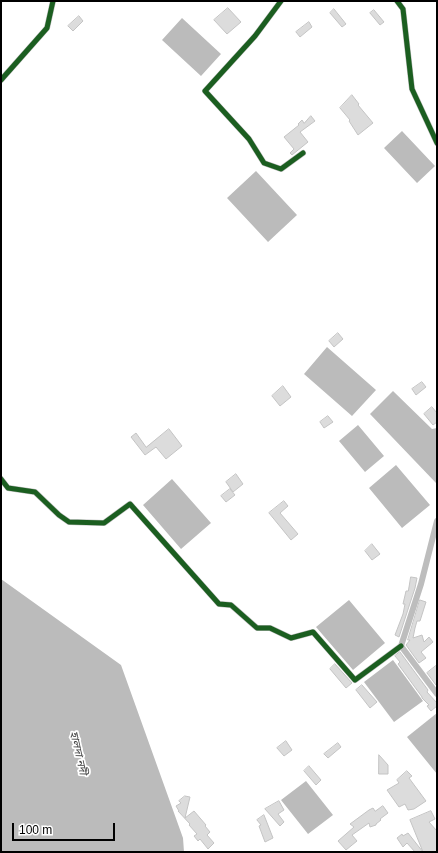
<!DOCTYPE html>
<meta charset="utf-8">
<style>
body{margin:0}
#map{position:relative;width:438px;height:853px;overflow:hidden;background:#fff;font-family:Arial,sans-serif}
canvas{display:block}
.frame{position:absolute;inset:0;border:2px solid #000;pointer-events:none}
.scale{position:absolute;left:12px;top:823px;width:103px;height:18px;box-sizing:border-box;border:2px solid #000;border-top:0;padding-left:5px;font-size:12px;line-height:14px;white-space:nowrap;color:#000;-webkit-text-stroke:3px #fff;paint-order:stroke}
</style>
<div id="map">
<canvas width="438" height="853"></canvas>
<div class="frame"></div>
<div class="scale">100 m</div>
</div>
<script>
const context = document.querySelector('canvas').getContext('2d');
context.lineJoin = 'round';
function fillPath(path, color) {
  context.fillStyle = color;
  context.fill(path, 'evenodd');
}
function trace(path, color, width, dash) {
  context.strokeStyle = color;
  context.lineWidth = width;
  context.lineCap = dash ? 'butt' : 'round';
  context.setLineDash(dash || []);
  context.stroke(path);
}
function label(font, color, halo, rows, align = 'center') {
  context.font = font + ' Arial,"Noto Sans Bengali",sans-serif';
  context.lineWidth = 3.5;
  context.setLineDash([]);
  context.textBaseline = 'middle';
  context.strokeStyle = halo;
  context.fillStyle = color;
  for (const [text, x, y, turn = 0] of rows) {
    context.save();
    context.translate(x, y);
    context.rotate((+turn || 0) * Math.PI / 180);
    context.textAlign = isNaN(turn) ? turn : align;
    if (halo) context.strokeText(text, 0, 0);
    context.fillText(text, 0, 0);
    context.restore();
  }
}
const water = new Path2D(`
 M 182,18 L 221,54 L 201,76 L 162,40 Z
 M 402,131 L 435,166 L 417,183 L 384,148 Z
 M 256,171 L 297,215 L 268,242 L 227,198 Z
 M 327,347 L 376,390 L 352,416 L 304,374 Z
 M 393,391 L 432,429 L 437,428 L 436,483 L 370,414 Z
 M 358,425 L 384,456 L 365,472 L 339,441 Z
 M 396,465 L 430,505 L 402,528 L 369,488 Z
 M 172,479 L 211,523 L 181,549 L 143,505 Z
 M 1,579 L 121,665 L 183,838 L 184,852 L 1,852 Z
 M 349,600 L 385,643 L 353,670 L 316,627 Z
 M 393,660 L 423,701 L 394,722 L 364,682 Z
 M 437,713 L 437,774 L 407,737 Z
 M 306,781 L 333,815 L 308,834 L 281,800 Z`);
const building = new Path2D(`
 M 228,8 L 241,22 L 227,34 L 214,20 Z
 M 334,9 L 346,24 L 342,27 L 330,13 Z
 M 374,10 L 384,22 L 380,25 L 370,13 Z
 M 79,16 L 83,21 L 73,31 L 68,26 Z
 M 309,22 L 312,27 L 300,37 L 296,32 Z
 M 352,95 L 359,104 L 358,105 L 373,123 L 358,135 L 349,121 L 350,120 L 340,108 Z
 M 311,116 L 315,121 L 300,132 L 308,142 L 292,155 L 290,153 L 294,149 L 284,137 L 299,125 L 298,124 L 302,120 L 304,123 Z
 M 338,333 L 343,339 L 334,347 L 329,341 Z
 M 422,382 L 426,387 L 416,395 L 412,389 Z
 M 283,386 L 291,397 L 280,406 L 272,396 Z
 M 432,407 L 437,413 L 437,422 L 433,425 L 424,414 Z
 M 328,416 L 333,422 L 324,428 L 320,422 Z
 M 169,429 L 182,446 L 166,459 L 156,447 L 145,455 L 131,437 L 136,433 L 146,447 Z
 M 236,474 L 243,484 L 233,492 L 226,482 Z
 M 230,489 L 235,495 L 226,502 L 221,496 Z
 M 284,501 L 288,506 L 280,513 L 298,534 L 291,540 L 269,513 Z
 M 372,544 L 380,554 L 372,560 L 365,551 Z
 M 411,577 L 417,578 L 415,588 L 399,637 L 395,635 L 403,614 L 405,604 L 403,604 L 406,591 L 408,591 Z
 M 420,600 L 426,602 L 420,621 L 417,621 L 415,628 L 413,638 L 422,635 L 424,642 L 429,637 L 433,642 L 421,652 L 426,658 L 419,663 L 406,645 L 410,640 L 408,640 Z
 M 400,652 L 428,690 L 427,692 L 437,703 L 437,706 L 431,711 L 427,706 L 429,705 L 422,698 L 422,697 L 398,664 L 400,662 L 395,656 Z
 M 335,664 L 352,683 L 346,688 L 330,669 Z
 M 437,665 L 437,683 L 436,685 L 427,673 Z
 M 362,685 L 377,702 L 370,708 L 356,690 Z
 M 286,741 L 292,750 L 284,756 L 277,748 Z
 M 338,743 L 341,747 L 328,758 L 324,754 Z
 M 379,755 L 388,765 L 388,774 L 379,774 Z
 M 309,766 L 321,780 L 316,785 L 304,771 Z
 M 407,771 L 412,776 L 409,778 L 426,801 L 414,809 L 408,810 L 405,804 L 399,807 L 387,790 L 399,783 L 397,780 Z
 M 185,796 L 190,797 L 185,818 L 194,811 L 206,825 L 205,826 L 210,832 L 207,835 L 214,843 L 208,849 L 200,839 L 198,841 L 194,836 L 197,834 L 189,825 L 190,824 L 178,811 L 179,811 L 176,806 L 181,803 L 179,801 Z
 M 279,801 L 284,810 L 278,814 L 284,822 L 280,826 L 265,809 Z
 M 383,806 L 388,813 L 380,819 L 381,820 L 376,824 L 376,825 L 370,827 L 369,823 L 352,835 L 357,841 L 346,850 L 338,841 L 354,827 L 350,824 L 369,810 L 373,808 L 375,811 Z
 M 431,811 L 435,819 L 429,822 L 437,831 L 437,852 L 415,852 L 407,843 L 403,847 L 397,838 L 402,834 L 403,836 L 408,833 L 423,852 L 410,820 Z
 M 264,815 L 273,838 L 265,842 L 259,826 L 261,825 L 257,820 Z`);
const minor = new Path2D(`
 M 281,1 L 255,36 L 205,91 L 249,139 L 264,163 L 281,169 L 303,153
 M 397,1 L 403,9 L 412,89 L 437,143
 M 1,80 L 47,28 L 53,1
 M 1,479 L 8,488 L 35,492 L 59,515 L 69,522 L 104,523 L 130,504 L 219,604 L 231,605 L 257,628 L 270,628 L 291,638 L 313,632 L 355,680 L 401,646
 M 437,521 L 421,584 L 401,646 L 437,694`);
const cycleway = new Path2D(`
 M 281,1 L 255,36 L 205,91 L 249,139 L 264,163 L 281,169 L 303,153
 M 397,1 L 403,9 L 412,89 L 437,143
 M 1,80 L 47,28 L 53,1
 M 1,479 L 8,488 L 35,492 L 59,515 L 69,522 L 104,523 L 130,504 L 219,604 L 231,605 L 257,628 L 270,628 L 291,638 L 313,632 L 355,680 L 401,646`);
const waterNames = [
 ["হালদা নদী",78,753,77]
];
fillPath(water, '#bbb');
fillPath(building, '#dcdcdc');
trace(building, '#c4c4c4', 1);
trace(minor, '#bdbdbd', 6);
trace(cycleway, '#1b5e20', 5);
label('italic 11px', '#3f3f3f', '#fff', waterNames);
</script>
